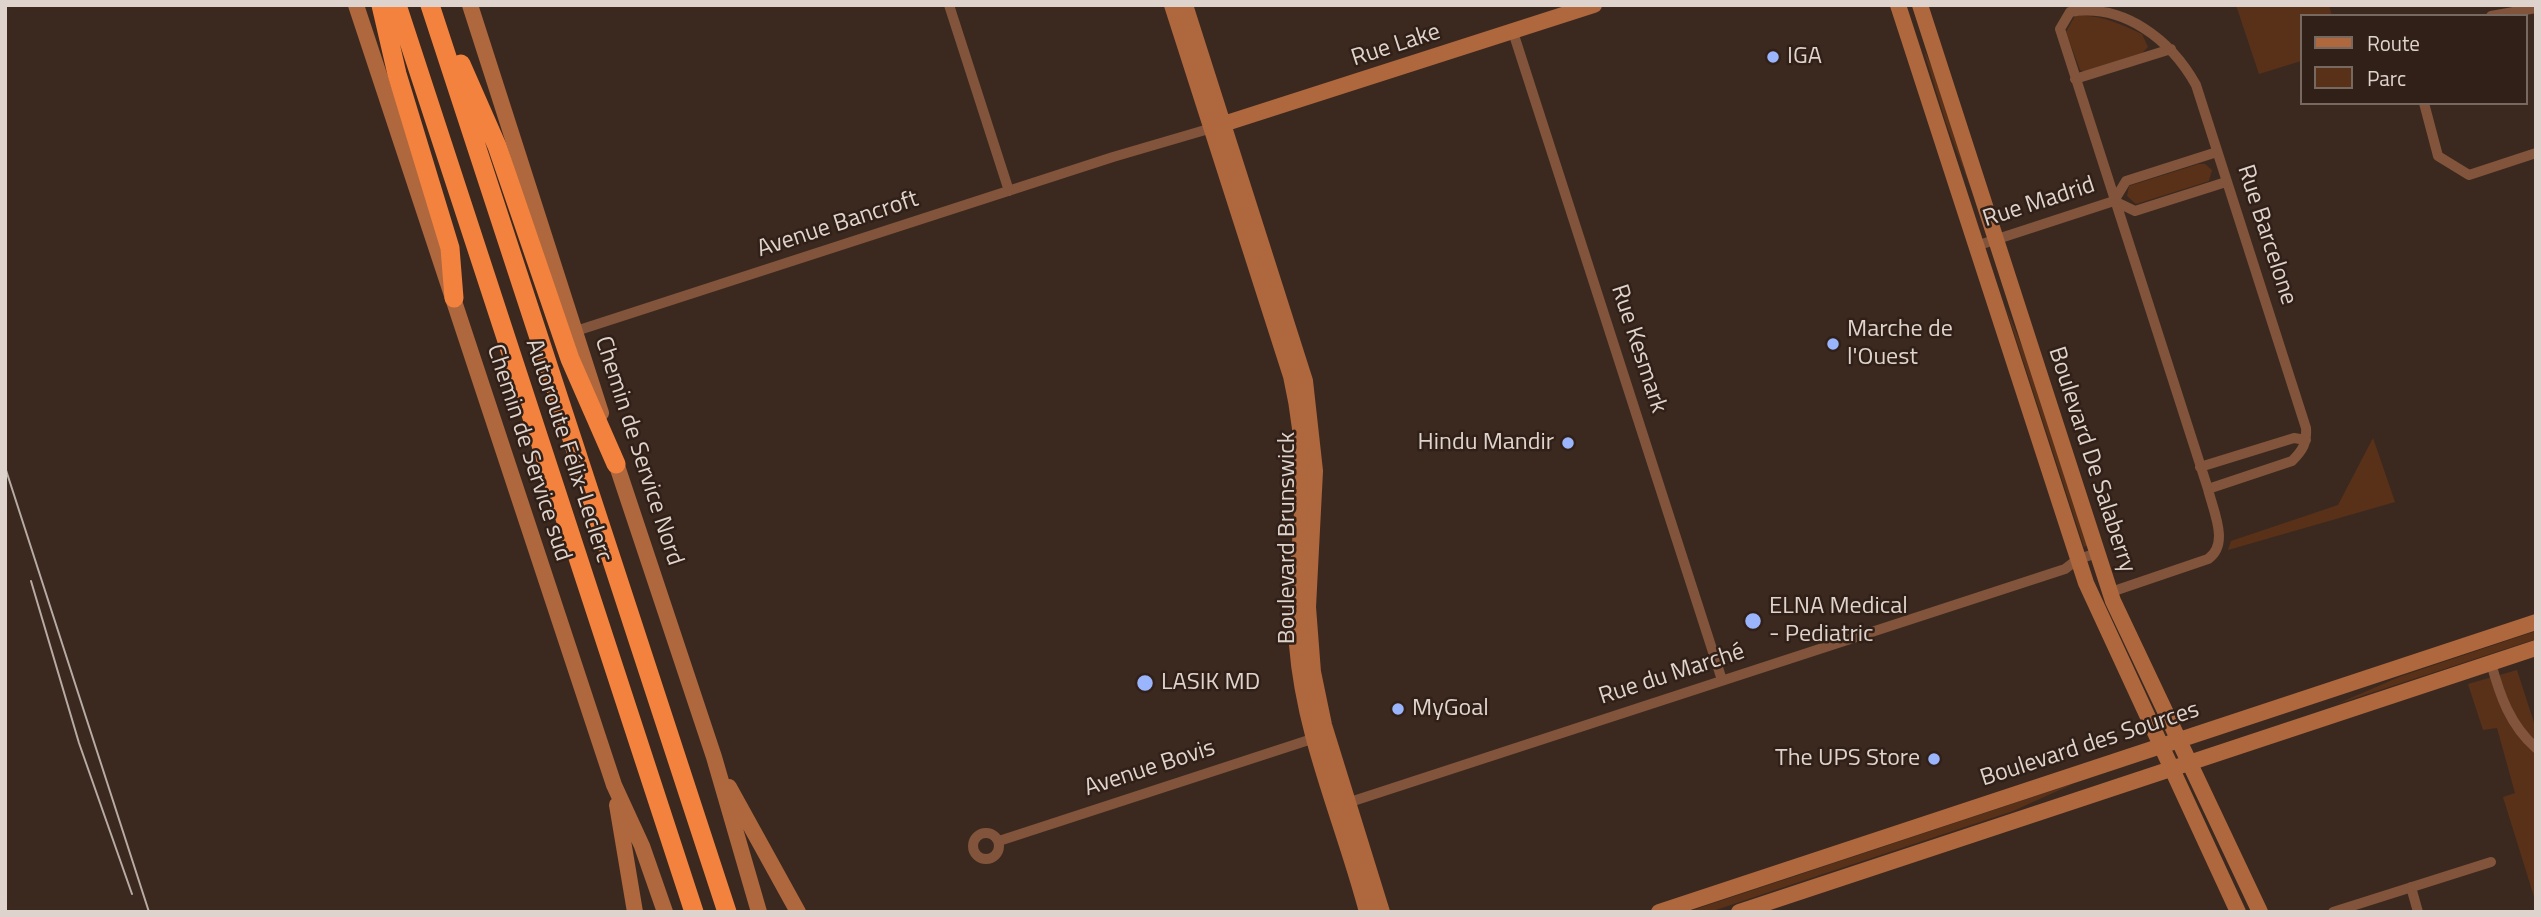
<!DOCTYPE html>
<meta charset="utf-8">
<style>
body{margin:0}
#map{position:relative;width:2541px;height:917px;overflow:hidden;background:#3b2920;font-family:"Titillium Web",sans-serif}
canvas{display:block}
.frame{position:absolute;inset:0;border:7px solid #dfd4cd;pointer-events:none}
.legend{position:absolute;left:2300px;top:14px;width:228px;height:91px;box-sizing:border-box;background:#312017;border:2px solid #776860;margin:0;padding:9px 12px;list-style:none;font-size:21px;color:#dfd4cd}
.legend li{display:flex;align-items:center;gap:14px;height:35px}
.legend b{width:35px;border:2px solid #776860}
</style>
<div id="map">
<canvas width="2541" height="917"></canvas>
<div class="frame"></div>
<ul class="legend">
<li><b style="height:9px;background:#af673e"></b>Route</li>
<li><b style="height:19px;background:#593119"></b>Parc</li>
</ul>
</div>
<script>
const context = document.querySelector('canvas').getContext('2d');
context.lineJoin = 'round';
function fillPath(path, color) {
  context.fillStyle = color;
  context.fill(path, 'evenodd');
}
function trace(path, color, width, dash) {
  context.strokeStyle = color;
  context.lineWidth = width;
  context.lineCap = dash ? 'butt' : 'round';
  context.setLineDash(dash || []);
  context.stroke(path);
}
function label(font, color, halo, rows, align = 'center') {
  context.font = font + ' "Titillium Web",sans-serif';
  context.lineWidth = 5;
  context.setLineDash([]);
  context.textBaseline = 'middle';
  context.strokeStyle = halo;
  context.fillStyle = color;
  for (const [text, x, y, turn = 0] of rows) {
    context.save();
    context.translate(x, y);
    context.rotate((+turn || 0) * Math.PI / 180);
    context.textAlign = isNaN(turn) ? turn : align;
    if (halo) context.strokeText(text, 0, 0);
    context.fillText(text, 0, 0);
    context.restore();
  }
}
const green = new Path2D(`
 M 2236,5 L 2329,5 L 2332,16 L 2301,16 L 2301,61 L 2259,74 Z
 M 2075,16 C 2100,14 2120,24 2142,34 L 2148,47 L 2140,55 L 2085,72 L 2080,70 L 2066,32 Z
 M 1923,48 L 1939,82 L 1976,202 L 1946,123 Z
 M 2199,164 L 2205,164 L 2212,170 L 2209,181 L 2136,204 L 2127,196 L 2129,186 Z
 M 2005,305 L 2035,378 L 2089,545 L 2084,547 Z
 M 2373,438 L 2395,502 L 2228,550 L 2231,541 L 2338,505 Z
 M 2536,631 L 2536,639 L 2337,704 L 2399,677 Z
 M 2517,670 L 2536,729 L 2536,903 L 2503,797 L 2515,793 L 2497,728 L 2483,730 L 2468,684 Z
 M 2075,783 L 2013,811 L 1778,889 L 1710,912 L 1687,912 Z`);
const street = new Path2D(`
 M 949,5 L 1009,191
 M 2491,16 L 2536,8
 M 1513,32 L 1722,680
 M 2075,79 L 2171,49
 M 2424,103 L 2438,156 L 2469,175 L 2536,153
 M 2114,201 L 2135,211 L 2226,182
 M 1976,246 L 2114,201 L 2126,181 L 2217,152
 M 576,331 L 1113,157 L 1212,128
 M 2200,467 L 2294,438 L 2306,440
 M 2111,592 L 2208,559 C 2230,544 2213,511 2208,489 L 2060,29 L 2070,12 C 2124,3 2171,40 2196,85 L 2306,428 C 2307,443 2303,450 2292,461 L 2208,489
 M 2491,663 C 2500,696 2510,725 2536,748
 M 1344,804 L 2065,569 L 2078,559 L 2098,553
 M973 846a13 13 0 1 1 26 0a13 13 0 1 1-26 0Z
 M 999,841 L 1315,738
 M 2411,887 L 2418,912
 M 2333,912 L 2491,862`);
const secondary = new Path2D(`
 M 356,5 L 614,785 L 642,846 L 665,912
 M 470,5 L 601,413
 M 1172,5 L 1291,376 C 1299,411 1303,446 1303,481 C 1303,536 1293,590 1297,645 C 1304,737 1344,824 1367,912
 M 1185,5 L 1305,381 L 1315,471 L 1308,607 L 1313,672 L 1324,725 L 1382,912
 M 1898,5 L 2086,583 L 2238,912
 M 1920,5 L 2113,601 L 2260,912
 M 1214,127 L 1594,5
 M 613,454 L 714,757 L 759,912
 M 729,787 L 798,912
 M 617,805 L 635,912
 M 1659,912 L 2536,622
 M 1739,912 L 2536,648`);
const highway = new Path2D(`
 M 381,5 L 397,74 L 450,248 L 454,298
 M 397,5 L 694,912
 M 430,5 L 727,912
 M 461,64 L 497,146 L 570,359 L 616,464`);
const tram = new Path2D(`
 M 5,467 L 149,912
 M 31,581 L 79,743 L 132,894`);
const markers = [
 [1773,57,7,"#9bb5fd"],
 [1833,344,7,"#9bb5fd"],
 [1568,443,7,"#9bb5fd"],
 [1753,621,9,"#9bb5fd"],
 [1145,683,9,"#9bb5fd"],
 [1398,709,7,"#9bb5fd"],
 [1934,759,7,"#9bb5fd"]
];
const streetNames = [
 ["Rue Lake",1396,46,-18],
 ["Rue Madrid",2039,203,-18],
 ["Avenue Bancroft",838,225,-18],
 ["Rue Barcelone",2266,235,72],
 ["Rue Kesmark",1638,349,72],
 ["Autoroute Félix-Leclerc",568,451,72],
 ["Chemin de Service Nord",638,451,72],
 ["Chemin de Service sud",528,453,72],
 ["Boulevard De Salaberry",2091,460,72],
 ["Boulevard Brunswick",1288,538,-90],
 ["Rue du Marché",1672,675,-18],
 ["Boulevard des Sources",2090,745,-18],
 ["Avenue Bovis",1150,769,-18]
];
const poiNames = [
 ["IGA",1787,57],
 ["Marche de",1847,330],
 ["l'Ouest",1847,358],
 ["Hindu Mandir",1554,443,"right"],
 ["ELNA Medical",1769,607],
 ["- Pediatric",1769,635],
 ["LASIK MD",1161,683],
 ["MyGoal",1412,709],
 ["The UPS Store",1920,759,"right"]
];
fillPath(green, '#593119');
trace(street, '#81543b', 10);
trace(secondary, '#af673e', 16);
trace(highway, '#f2823d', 19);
trace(tram, '#b7aba3', 2);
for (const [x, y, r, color] of markers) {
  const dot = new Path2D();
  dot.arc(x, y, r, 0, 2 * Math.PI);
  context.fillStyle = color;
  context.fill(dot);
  trace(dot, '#312017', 2.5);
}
label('24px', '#dfd4cd', '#312017', streetNames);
label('24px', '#dfd4cd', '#312017', poiNames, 'left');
</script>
